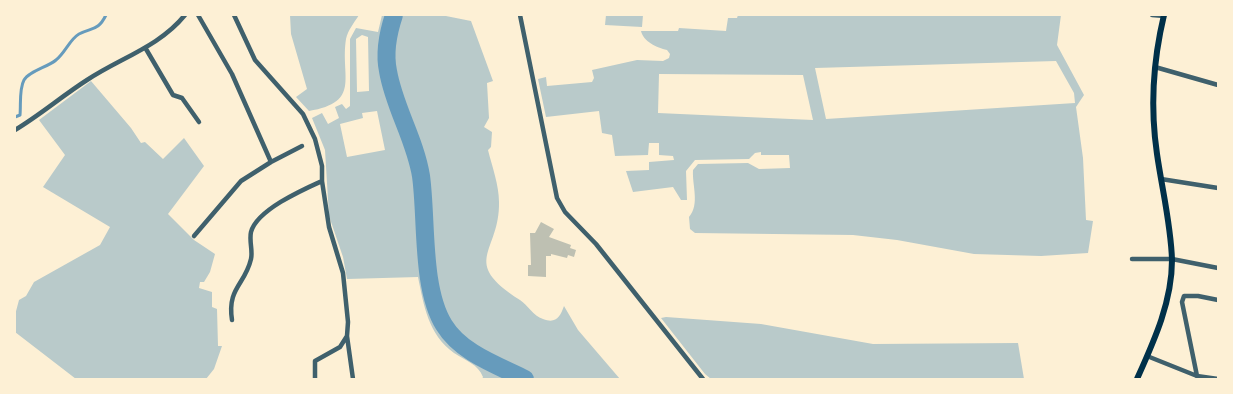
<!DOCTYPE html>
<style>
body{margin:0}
#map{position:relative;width:1233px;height:394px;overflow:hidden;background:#fdf0d5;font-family:"Space Grotesk",sans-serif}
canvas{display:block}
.frame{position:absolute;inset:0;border:16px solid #fdf0d5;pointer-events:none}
</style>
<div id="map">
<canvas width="1233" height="394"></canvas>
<div class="frame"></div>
</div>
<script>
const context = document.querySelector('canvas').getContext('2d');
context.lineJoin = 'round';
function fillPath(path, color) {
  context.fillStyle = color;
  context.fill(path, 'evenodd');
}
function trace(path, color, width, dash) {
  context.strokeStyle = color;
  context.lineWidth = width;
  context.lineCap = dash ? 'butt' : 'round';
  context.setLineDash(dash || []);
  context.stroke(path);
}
const green = new Path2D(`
 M 290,15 L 359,15 C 354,23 348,30 346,39 C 340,77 362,102 309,111 L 296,97 L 307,89 L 291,34 Z
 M 382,15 L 390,15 L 384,45 L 384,70 L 392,102 L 412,157 L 420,207 L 426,281 L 430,301 L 442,327 L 467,353 L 521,379 L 482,379 L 483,377 C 478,364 466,361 454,353 C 428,334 424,306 418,277 L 347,279 L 343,257 L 329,216 L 325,150 L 312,118 L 322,113 L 328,124 L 339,118 L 335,107 L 342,104 L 346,109 L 350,106 L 350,39 L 356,28 L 378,32 ZM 362,35 L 368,37 L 369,91 L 357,92 L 356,39 ZM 377,111 L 385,150 L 347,157 L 340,124 L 363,118 L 362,113 Z
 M 398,15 L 441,15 L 471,21 L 493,81 L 487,83 L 489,118 L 484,127 L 492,132 L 491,147 L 488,150 C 492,166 499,185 499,202 C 500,253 459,261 520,300 C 528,305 533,316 543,319 C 556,324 560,317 564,306 L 578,330 L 620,379 L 532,379 L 479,352 L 461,340 L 449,326 L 437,298 L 432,268 L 426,175 L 418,145 L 398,98 L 392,67 L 390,50 Z
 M 606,15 L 643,15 L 642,27 L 605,25 Z
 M 738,15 L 1061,15 L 1057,45 L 1084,95 L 1076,107 L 1083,158 L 1086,220 L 1093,221 L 1088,253 L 1041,256 L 974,254 L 897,240 L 853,235 L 695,233 L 690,229 L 689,217 C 700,204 692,186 693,170 L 698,164 L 748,163 L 759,169 L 790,168 L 789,155 L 761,155 L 761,152 L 755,153 L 749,159 L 695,160 L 686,171 L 687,200 L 681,200 L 673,187 L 633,192 L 626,171 L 649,170 L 649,162 L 674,160 L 673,156 L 659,155 L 659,143 L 649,143 L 648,155 L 615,156 L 612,135 L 602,133 L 599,111 L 546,117 L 538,79 L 546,77 L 547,86 L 592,82 L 594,78 L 592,70 L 637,60 L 663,61 L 669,58 L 670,54 L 667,50 C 657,48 643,41 641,31 L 678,31 L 679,28 L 726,31 L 728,18 L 737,18 ZM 1056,61 L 1074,93 L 1075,103 L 826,119 L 815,68 ZM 659,74 L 803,75 L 813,120 L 658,113 Z
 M 91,81 L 131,128 L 141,143 L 145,142 L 163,159 L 184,138 L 204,166 L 168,214 L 194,240 L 215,254 L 210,272 L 204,282 L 200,282 L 199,288 L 212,292 L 212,307 L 217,309 L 218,346 L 222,346 L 214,369 L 206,379 L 76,379 L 15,332 L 15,315 L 19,300 L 26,296 L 34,282 L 100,245 L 110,227 L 43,187 L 65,155 L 39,120 Z
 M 666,317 L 761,324 L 873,344 L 1018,343 L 1024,379 L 711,379 L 705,374 L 661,318 Z`);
const stream = new Path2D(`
 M 15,117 L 20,115 C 21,104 19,89 24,80 C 29,71 48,67 56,60 C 65,53 70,39 79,34 C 93,27 98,31 106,15`);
const river = new Path2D(`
 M 394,15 C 388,33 384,52 388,71 C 394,107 415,139 421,176 C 427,219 421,288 444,325 C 461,353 497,365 525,379`);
const building = new Path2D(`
 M 541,222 L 554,229 L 549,237 L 571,245 L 570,248 L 576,250 L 574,257 L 568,255 L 567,258 L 551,254 L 551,256 L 546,256 L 546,277 L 528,276 L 528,265 L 531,265 L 530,233 L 535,233 Z`);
const minor = new Path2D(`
 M 234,15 L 255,60 L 303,114 L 315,139 L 322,166 L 322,181 L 329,227 L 343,273 L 348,322 L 347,336 L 340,347 L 315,361 L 315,379
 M 520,15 L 557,198 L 565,212 L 596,244 L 703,379
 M 1152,15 L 1164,16
 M 146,49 L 173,95 L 182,98 L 199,122
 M 1155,67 L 1218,85
 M 15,130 C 40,115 62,96 87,80 C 120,58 159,47 185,15
 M 271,162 L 302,146
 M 1161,179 L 1218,188
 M 194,236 L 241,181 L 271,162 L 232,74 L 198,15
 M 1132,259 L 1172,259 L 1218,268
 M 1218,300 L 1198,296 L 1184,296 L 1182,302 L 1197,376 L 1218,379
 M 232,320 C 227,288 245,285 251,259 C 253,251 249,241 251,232 C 257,210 302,190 322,181
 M 347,336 L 353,379
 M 1147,356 L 1197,376 L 1198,379`);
const secondary = new Path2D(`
 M 1137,379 C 1154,341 1172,302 1172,260 C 1171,225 1162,189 1157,154 C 1150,107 1153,61 1164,15`);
fillPath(green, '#b9caca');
trace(stream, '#669bbc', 3);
trace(river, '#669bbc', 18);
fillPath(building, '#bec0b2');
trace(minor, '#3f606c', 4.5);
trace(secondary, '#003049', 6);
</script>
